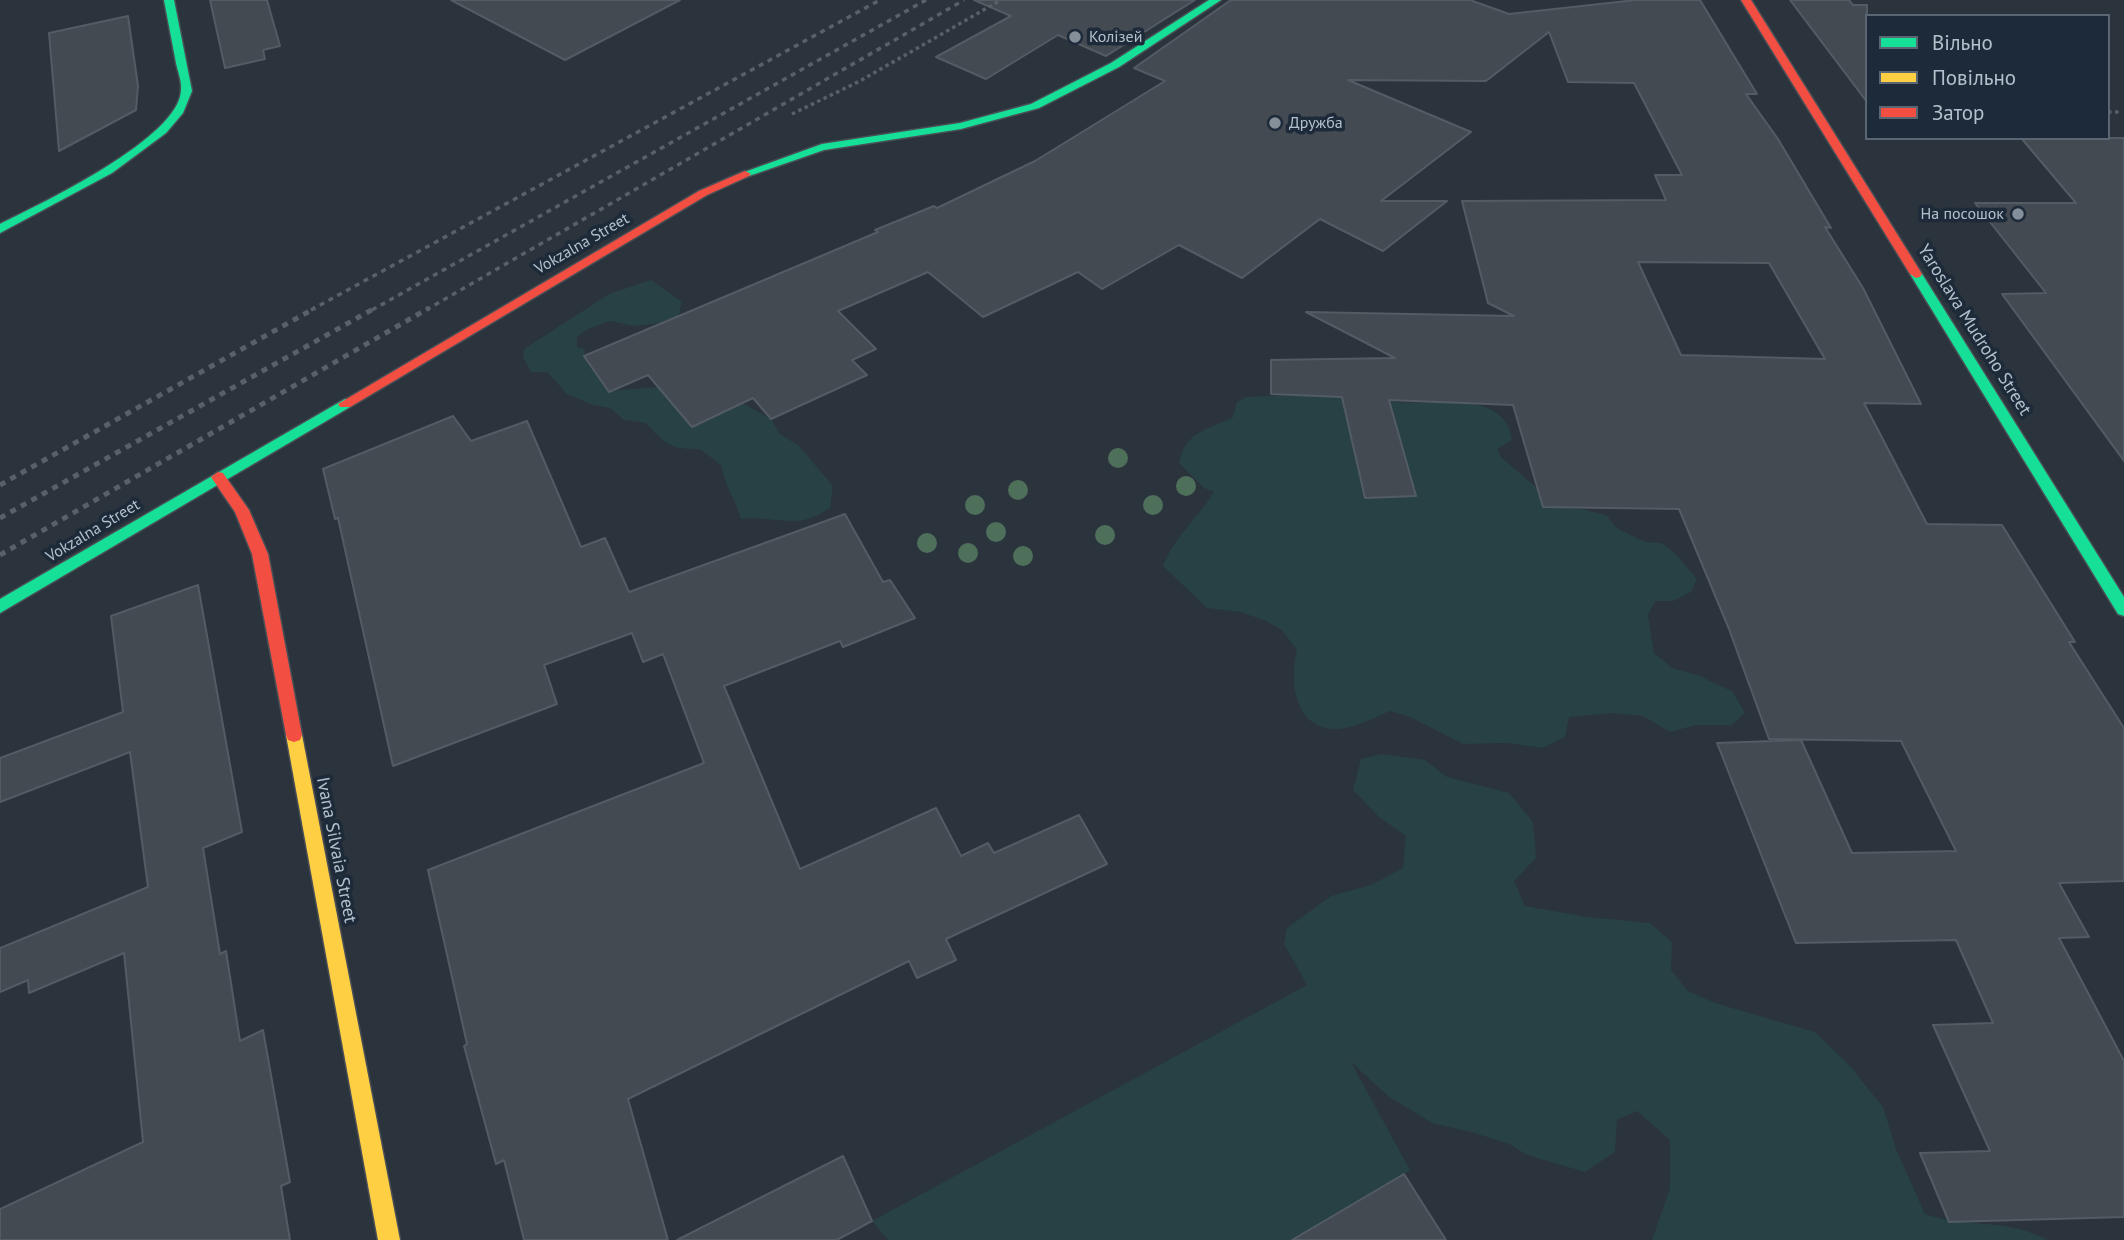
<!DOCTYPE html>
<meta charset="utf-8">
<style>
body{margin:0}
#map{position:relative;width:2124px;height:1240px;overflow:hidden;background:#2b333c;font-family:"PT Sans",sans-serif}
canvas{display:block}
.legend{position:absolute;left:1865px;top:14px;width:245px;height:126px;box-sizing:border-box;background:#1d2a39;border:2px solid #5a6674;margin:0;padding:9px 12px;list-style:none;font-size:21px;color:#b5c0cd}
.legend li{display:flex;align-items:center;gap:14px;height:35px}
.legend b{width:35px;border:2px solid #5a6674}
</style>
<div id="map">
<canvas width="2124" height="1240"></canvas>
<ul class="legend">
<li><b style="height:9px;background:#16e098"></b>Вільно</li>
<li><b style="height:9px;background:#ffcf43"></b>Повільно</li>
<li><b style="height:9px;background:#f24e42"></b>Затор</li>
</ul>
</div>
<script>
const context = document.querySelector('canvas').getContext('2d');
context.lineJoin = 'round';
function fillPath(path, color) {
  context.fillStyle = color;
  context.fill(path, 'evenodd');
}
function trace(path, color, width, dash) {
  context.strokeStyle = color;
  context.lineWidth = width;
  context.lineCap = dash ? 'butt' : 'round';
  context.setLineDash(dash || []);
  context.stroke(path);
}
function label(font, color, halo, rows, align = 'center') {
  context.font = font + ' "PT Sans",sans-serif';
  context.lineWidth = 7;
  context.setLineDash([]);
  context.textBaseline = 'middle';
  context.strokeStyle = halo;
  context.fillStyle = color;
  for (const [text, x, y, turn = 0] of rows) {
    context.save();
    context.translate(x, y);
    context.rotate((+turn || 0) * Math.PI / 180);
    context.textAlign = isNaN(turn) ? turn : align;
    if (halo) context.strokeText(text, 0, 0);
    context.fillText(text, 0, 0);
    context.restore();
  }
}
const green = new Path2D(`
 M 651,280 L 682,302 L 678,317 L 662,323 L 634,326 L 610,321 L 588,329 L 577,337 L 577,347 L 585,349 L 584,356 L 609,391 L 658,387 L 692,427 L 743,403 L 771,419 L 780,434 L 799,446 L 833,486 L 830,508 C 796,532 778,515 741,519 C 736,500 724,485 721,465 L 700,449 C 672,450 664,444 646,423 L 624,420 L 610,408 L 593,405 L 567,394 L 547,372 L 531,372 L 523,357 L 524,349 L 609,294 Z
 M 1364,392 C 1374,396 1385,401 1395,402 C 1431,406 1506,388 1512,440 L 1497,449 L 1501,457 L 1537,488 L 1543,507 L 1572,507 L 1606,515 L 1617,528 L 1645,542 L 1661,543 L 1677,555 L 1697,579 L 1691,592 L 1673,601 L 1655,601 L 1648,615 L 1654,653 L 1672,668 L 1700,676 L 1733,692 L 1745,713 L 1732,725 L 1696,725 L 1670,732 L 1643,716 L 1613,713 L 1569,717 L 1565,737 L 1543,748 L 1507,743 L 1463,744 L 1410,717 L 1390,711 C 1374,718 1355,728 1338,729 C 1294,731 1289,681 1297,650 L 1282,630 L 1264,620 L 1240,612 L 1207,608 L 1163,566 C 1173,538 1198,518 1214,492 L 1204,488 L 1179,463 C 1186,431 1205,431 1233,417 L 1237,402 L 1246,397 Z
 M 1382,754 L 1425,760 L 1447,777 L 1509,793 L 1533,822 L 1536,858 L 1514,881 L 1525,906 L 1588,917 L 1650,923 L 1672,942 L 1671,970 L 1688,991 L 1715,1003 L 1815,1032 L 1851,1067 L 1883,1107 L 1896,1149 L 1925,1214 C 1968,1229 2004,1217 2048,1240 L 1652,1240 L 1670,1188 L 1670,1140 L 1637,1111 L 1617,1120 L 1615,1152 L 1585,1172 L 1527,1155 L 1509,1144 L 1471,1132 L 1432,1123 L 1388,1096 L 1351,1062 L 1410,1170 L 1292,1240 L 888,1240 L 872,1221 L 1307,985 L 1284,944 L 1287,928 L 1331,896 L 1371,885 L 1403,868 L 1406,836 L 1379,817 L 1353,790 L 1361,759 Z`);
const building = new Path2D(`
 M 210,0 L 267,0 L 280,46 L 263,50 L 265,59 L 225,68 Z
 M 451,0 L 680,0 L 565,60 Z
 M 974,0 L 1195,0 L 1106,56 L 1058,35 L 986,79 L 936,57 L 1011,16 Z
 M 1231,0 L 1470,0 L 1509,14 L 1636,0 L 1700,0 L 1757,94 L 1746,94 L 1778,139 L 1831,228 L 1825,227 L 1863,288 L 1921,404 L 1864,403 L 1927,524 L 2002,525 L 2075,642 L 2069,642 L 2124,728 L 2124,881 L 2059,883 L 2089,937 L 2059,938 L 2124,1061 L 2124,1217 L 1949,1222 L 1920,1153 L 1990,1151 L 1933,1025 L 1993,1023 L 1956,940 L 1796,943 L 1717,743 L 1801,740 L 1852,853 L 1956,851 L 1901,741 L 1769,739 L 1729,629 L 1679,509 L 1543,507 L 1513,405 L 1389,400 L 1416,496 L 1365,498 L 1342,397 L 1271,394 L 1271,360 L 1395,358 L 1306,312 L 1514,316 L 1488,303 L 1462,201 L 1666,200 L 1655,175 L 1682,175 L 1634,83 L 1568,82 L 1549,32 L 1486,81 L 1348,80 L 1471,132 L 1381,201 L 1447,201 L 1383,251 L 1320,219 L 1242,278 L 1179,245 L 1102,289 L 1078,272 L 983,317 L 928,272 L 838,311 L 876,349 L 852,360 L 867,375 L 771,419 L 753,398 L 692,427 L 648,375 L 609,392 L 584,356 L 878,232 L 875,230 L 934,206 L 937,208 L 1035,161 L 1165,81 L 1134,68 ZM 1638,262 L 1769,263 L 1825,359 L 1681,355 Z
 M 1790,0 L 1849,0 L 1853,5 L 1867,5 L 1867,102 Z
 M 128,16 L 138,86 L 136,110 L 59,151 L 49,33 Z
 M 2037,138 L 2124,138 L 2124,461 L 2002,294 L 2046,293 L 1975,203 L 2076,203 L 2022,139 Z
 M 453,416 L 471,441 L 527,421 L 581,547 L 605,538 L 629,592 L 845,514 L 883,582 L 890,580 L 915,618 L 843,647 L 840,641 L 724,686 L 800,869 L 936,808 L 961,856 L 988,843 L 994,853 L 1079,815 L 1107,864 L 946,939 L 956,960 L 917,978 L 909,961 L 628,1099 L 668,1240 L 524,1240 L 504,1160 L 496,1164 L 464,1046 L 467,1044 L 428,870 L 704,763 L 663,654 L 643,662 L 632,633 L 544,665 L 557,704 L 393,766 L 338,518 L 335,519 L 323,469 Z
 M 198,585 L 242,832 L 203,848 L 220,954 L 226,951 L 240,1041 L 263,1030 L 290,1182 L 281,1186 L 290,1240 L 0,1240 L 0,1209 L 143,1142 L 124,953 L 29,993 L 28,980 L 0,992 L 0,948 L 148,887 L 130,752 L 0,802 L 0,758 L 123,712 L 111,616 Z
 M 843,1156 L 872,1221 L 837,1240 L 677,1240 Z
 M 1404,1174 L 1446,1240 L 1292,1240 Z`);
const path = new Path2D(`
 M 2108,112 L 2120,112
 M 792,114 L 860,81 L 1001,0`);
const fast = new Path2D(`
 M 164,0 L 174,0 L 192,91 L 183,113 L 166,133 L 112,173 L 0,233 L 0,224 C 40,204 180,138 181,90 C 182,82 178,72 176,63 C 172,42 168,21 164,0 Z
 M 1209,0 L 1221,0 L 1119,67 L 1039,108 L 961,129 L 824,150 L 749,176 L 739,174 L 822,144 L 960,123 L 1031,104 L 1111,63 Z
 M 1916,270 L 1922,274 L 2124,597 L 2124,616 L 2118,614 L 1910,274 Z
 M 345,399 L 350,401 L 352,404 L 350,407 L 0,613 L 0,599 Z`);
const slow = new Path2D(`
 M 294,728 L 300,730 L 302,735 L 400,1240 L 378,1240 L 286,735 L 288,730 Z`);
const jam = new Path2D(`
 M 1741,0 L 1751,0 L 1922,274 L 1920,277 L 1916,278 L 1910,274 Z
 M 745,171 L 751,174 L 749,176 L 707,195 L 350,407 L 340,407 L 338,404 L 699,191 Z
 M 218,472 L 223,473 L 249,510 L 268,554 L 302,735 L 300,740 L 294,742 L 288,740 L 286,735 L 252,554 L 235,512 L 211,477 Z`);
const railFar1 = new Path2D(`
 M 311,310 L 880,0
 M 372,310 L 926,0
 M 426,310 L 964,0`);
const rail = new Path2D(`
 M 0,485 L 315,308
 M 0,518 L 375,308
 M 0,555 L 429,308`);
const trees = [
 [1118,458],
 [1186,486],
 [1018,490],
 [975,505],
 [1153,505],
 [996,532],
 [1105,535],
 [927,543],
 [968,553],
 [1023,556]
];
const markers = [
 [1075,37,7,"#858f9a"],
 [1275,123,7,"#858f9a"],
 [2018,214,7,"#858f9a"]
];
const farPoinames = [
 ["Колізей",1089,37],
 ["Дружба",1289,123],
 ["На посошок",2004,214,"right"]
];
const farStreetnames = [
 ["Vokzalna Street",582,244,-30],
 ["Vokzalna Street",93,531,-31]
];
const streetNames = [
 ["Yaroslava Mudroho Street",1974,330,58],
 ["Ivana Silvaia Street",336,850,79]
];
fillPath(green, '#274144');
fillPath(building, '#434a52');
trace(building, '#535b63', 2);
trace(fast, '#494f56', 3);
trace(slow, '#494f56', 3);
trace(jam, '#494f56', 3);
trace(path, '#596167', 3.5, [3.5, 3.5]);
fillPath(fast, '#16e098');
fillPath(slow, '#ffcf43');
fillPath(jam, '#f24e42');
trace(railFar1, '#5a6068', 3.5, [5, 5]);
trace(rail, '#5a6068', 5, [6, 6]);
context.fillStyle = '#4e6f5a';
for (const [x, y] of trees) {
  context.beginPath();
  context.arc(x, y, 10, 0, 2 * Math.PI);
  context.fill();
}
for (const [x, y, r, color] of markers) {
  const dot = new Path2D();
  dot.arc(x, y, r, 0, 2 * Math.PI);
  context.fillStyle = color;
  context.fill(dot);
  trace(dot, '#1d2a39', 2.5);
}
label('16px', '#b5c0cd', '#1d2a39', farPoinames, 'left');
label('16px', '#b5c0cd', '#1d2a39', farStreetnames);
label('18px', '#b5c0cd', '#1d2a39', streetNames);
</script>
